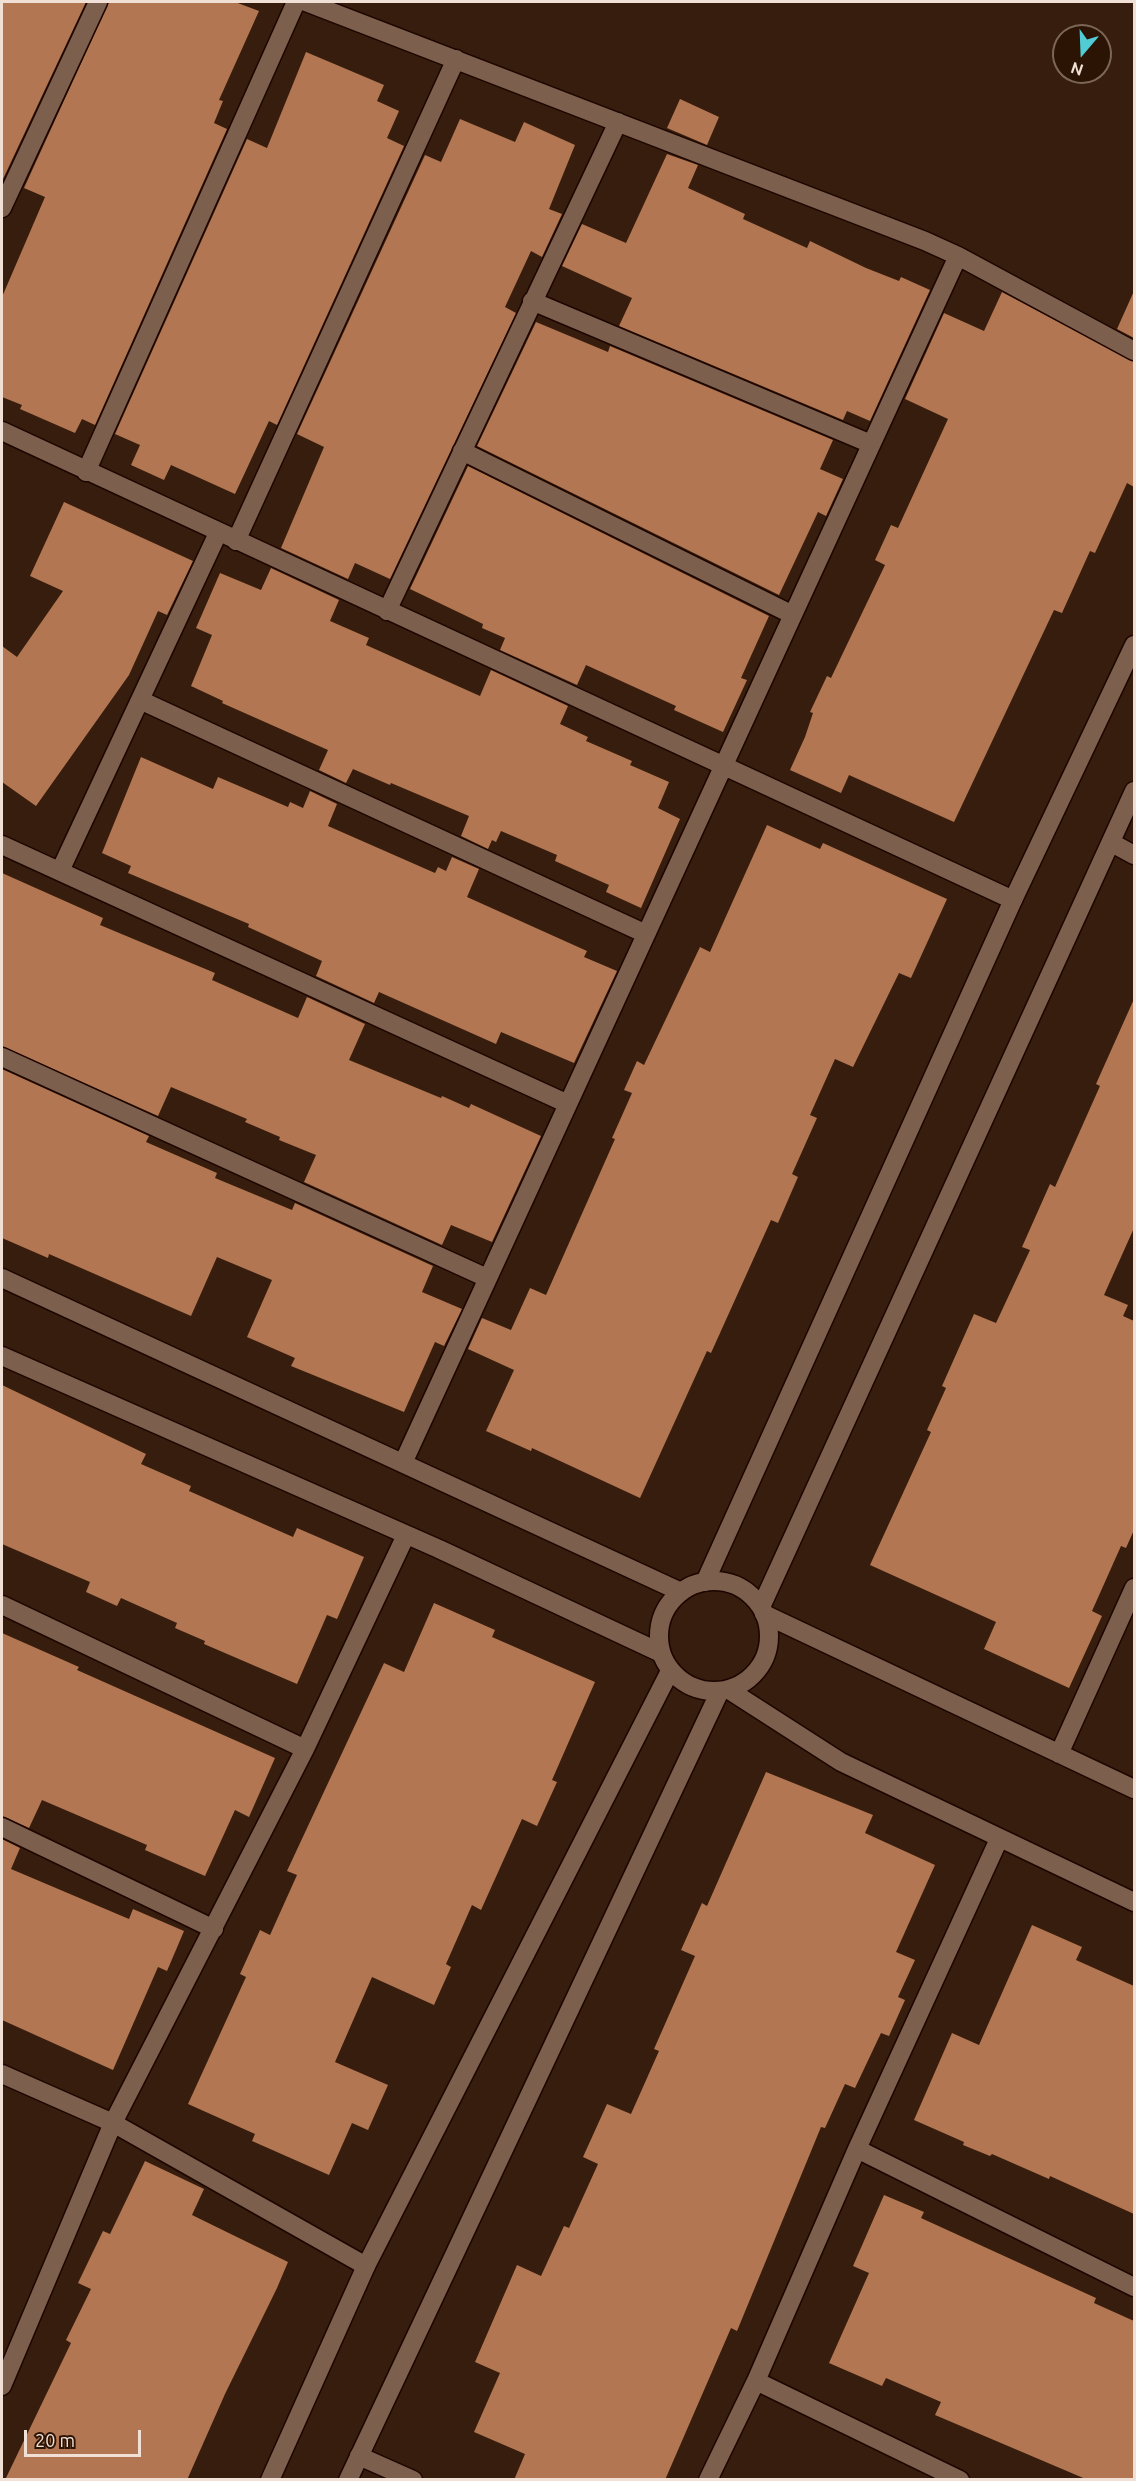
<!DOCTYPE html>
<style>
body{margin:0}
#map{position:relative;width:1136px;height:2481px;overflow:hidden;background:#371d0d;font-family:Ubuntu,sans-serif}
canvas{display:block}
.frame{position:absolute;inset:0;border:3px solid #f1e0d6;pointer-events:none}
.north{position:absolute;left:1052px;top:24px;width:60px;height:60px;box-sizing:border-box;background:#2c1404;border:2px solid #7b6658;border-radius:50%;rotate:199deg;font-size:16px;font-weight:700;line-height:24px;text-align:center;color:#f1e0d6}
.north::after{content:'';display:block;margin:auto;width:21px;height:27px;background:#51ccd4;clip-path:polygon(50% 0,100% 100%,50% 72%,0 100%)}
.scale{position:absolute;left:24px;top:2430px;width:117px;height:27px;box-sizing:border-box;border:3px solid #f1e0d6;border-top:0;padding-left:8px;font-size:18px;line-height:21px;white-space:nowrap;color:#f1e0d6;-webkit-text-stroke:4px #2c1404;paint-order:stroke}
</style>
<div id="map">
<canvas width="1136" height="2481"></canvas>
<div class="frame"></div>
<div class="north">N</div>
<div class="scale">20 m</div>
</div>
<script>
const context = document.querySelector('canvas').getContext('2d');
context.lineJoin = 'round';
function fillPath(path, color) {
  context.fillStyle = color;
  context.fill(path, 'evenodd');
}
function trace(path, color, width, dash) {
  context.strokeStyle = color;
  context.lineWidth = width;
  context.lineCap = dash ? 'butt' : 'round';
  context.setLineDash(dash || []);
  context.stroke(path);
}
const building = new Path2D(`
 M 2,2 L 86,2 L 3,179 L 2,178 Z
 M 109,2 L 235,2 L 259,11 L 219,100 L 223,101 L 214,123 L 227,129 L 95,425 L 82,419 L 75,433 L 20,409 L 22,405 L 2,397 L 2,297 L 45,197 L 24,188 Z
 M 306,52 L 384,85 L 377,101 L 399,111 L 387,138 L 404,146 L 277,425 L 269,421 L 235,494 L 171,465 L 164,480 L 131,465 L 140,445 L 115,434 L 247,139 L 267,148 Z
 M 680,99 L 719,117 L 707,145 L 667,128 Z
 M 460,119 L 515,142 L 524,122 L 575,145 L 549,209 L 562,214 L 542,257 L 531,251 L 505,307 L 516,313 L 390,579 L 355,563 L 348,579 L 281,548 L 324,447 L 297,434 L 425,155 L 441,162 Z
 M 667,154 L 698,165 L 688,188 L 745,214 L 743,219 L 807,248 L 810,241 L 866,268 L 899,281 L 901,277 L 930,290 L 870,421 L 847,411 L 843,420 L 619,326 L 632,298 L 562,266 L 582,224 L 626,243 Z
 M 1134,291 L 1134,338 L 1117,329 Z
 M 1002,292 L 1134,362 L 1134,487 L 1127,483 L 1095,553 L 1090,551 L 1062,613 L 1054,610 L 954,822 L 849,775 L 841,793 L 790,770 L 805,737 L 813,713 L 810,712 L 827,676 L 831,678 L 885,565 L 875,560 L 891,525 L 898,528 L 948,419 L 905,399 L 944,313 L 984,331 Z
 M 536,322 L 608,352 L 610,346 L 833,440 L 820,469 L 843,479 L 826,516 L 818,512 L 779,595 L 477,446 Z
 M 468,466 L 769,616 L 741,678 L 747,680 L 723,732 L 674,710 L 676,706 L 586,665 L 577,685 L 500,650 L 505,638 L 482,628 L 483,624 L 410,589 Z
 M 64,502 L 193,561 L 167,615 L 158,611 L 129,675 L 36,806 L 2,782 L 2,646 L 17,657 L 63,591 L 30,576 Z
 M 271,568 L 339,600 L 330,621 L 369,638 L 366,645 L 480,696 L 491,670 L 568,706 L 560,724 L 588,737 L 586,741 L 632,761 L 630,765 L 669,782 L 658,808 L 680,819 L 641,908 L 606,892 L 609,885 L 555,861 L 557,855 L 501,831 L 496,842 L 492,840 L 488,849 L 461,836 L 469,816 L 391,783 L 390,785 L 353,769 L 346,783 L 319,770 L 328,750 L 222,703 L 223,701 L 191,686 L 212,635 L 196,628 L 220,573 L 261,590 Z
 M 141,757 L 213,789 L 218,777 L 288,807 L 290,802 L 303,808 L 310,791 L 337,804 L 328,826 L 435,873 L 438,867 L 446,871 L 452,857 L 479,869 L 467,897 L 587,951 L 584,957 L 617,971 L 574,1063 L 501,1032 L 496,1044 L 379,992 L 374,1003 L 316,976 L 322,961 L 248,927 L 249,924 L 128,873 L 131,866 L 102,853 Z
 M 767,825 L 820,849 L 823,843 L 947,899 L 911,978 L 899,973 L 853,1067 L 835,1059 L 810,1115 L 817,1118 L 792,1174 L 798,1177 L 778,1223 L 771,1220 L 711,1353 L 707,1351 L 640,1498 L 532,1448 L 531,1451 L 486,1431 L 514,1370 L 468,1349 L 482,1318 L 511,1330 L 530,1288 L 546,1295 L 615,1139 L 612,1138 L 632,1093 L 624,1090 L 637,1061 L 644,1065 L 700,947 L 710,952 Z
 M 2,873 L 103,918 L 100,925 L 215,973 L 212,980 L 298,1018 L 307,997 L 365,1024 L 349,1060 L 441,1098 L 442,1096 L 469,1108 L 471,1104 L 541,1136 L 492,1242 L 451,1225 L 442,1245 L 304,1182 L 316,1155 L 279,1140 L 280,1137 L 245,1122 L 247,1119 L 171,1087 L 158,1116 L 2,1046 Z
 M 1134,999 L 1134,1228 L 1104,1295 L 1128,1305 L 1123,1316 L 1134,1321 L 1134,1530 L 1126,1548 L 1121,1546 L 1092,1611 L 1102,1616 L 1069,1688 L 984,1649 L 996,1622 L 870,1565 L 931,1432 L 927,1430 L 946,1388 L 942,1386 L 974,1314 L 996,1323 L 1030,1250 L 1022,1247 L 1050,1184 L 1055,1187 L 1100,1086 L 1096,1084 Z
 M 2,1069 L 149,1136 L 146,1142 L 217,1173 L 215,1178 L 292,1210 L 295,1203 L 433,1266 L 422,1292 L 462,1309 L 444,1346 L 435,1342 L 404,1412 L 291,1366 L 295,1358 L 247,1337 L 272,1280 L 217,1257 L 191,1316 L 49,1254 L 48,1258 L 2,1238 Z
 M 2,1385 L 146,1454 L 141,1464 L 191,1486 L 189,1491 L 293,1537 L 297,1528 L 364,1557 L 337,1619 L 327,1615 L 297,1684 L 204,1644 L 205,1641 L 175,1628 L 177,1623 L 121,1598 L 117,1606 L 86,1592 L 90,1582 L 2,1544 Z
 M 434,1603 L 495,1630 L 492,1637 L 595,1682 L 552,1780 L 557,1782 L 537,1826 L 522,1819 L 481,1910 L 472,1905 L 446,1964 L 451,1967 L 434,2005 L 372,1977 L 335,2062 L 388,2085 L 368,2130 L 352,2123 L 329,2175 L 252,2141 L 255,2134 L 188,2104 L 246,1977 L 240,1974 L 260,1930 L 270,1935 L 297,1875 L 287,1871 L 384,1663 L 404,1672 Z
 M 2,1633 L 79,1667 L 77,1670 L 275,1758 L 249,1817 L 235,1810 L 205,1876 L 145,1850 L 147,1845 L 42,1800 L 29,1828 L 2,1816 Z
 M 766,1772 L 873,1815 L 865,1833 L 935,1865 L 896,1952 L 915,1960 L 898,1997 L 905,2000 L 889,2036 L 881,2033 L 855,2088 L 845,2084 L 825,2128 L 821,2127 L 737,2331 L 731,2328 L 665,2480 L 514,2480 L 525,2454 L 474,2432 L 500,2373 L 475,2362 L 517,2265 L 541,2276 L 564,2226 L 569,2228 L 598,2164 L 583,2157 L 607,2104 L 631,2114 L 659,2051 L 654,2049 L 695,1956 L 681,1950 L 702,1903 L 707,1906 Z
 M 2,1839 L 20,1848 L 11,1869 L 129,1919 L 133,1909 L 184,1931 L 167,1971 L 158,1967 L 113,2070 L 2,2020 Z
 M 1032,1925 L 1082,1947 L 1076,1960 L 1134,1986 L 1134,2214 L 1050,2176 L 1049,2179 L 992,2154 L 990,2156 L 963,2145 L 964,2142 L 914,2120 L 952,2033 L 979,2045 Z
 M 145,2161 L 204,2189 L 192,2215 L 288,2262 L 277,2288 L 225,2394 L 187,2480 L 5,2480 L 71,2343 L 66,2340 L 91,2289 L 78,2283 L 103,2231 L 110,2234 Z
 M 884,2195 L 924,2212 L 921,2218 L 1096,2298 L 1094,2303 L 1134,2321 L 1134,2480 L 1088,2480 L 935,2415 L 941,2402 L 886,2378 L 882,2386 L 829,2363 L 869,2273 L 853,2266 Z`);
const street = new Path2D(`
 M 306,2 L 925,241 L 958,256 L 1134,351
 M 2,208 L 98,2
 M 532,301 L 871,444
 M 2,431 L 1013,900
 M 462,451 L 793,615
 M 86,472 L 296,2
 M 236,541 L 456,59
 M 387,611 L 618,122
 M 140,700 L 646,934
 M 1112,843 L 1134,855
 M 2,845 L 568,1104
 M 60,871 L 218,533
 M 2,1057 L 487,1278
 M 2,1278 L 681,1592
 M 2,1356 L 439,1549 L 661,1653
 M 403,1463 L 958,256
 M 2,1605 L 305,1749
 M 764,1614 L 1134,1789
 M 729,1690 L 841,1762 L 1134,1902
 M 1059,1754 L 1134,1588
 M 2,1827 L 214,1929
 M 2,2074 L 113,2123 L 366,2266
 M 857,2149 L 1134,2287
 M 756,2381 L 960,2480
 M 2,2386 L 113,2123 L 305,1749 L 406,1535
 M 359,2456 L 413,2480
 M 708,2480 L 756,2381 L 857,2149 L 999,1839`);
const secondary = new Path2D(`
 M659 1636a55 55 0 1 1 110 0a55 55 0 1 1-110 0Z
 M 705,1582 L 1013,900 L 1134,645
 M 761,1607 L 1134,791
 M 270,2480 L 366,2266 L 670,1671
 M 348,2480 L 720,1691`);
fillPath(building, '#b37652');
trace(street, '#1d0600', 21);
trace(secondary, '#1d0600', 21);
trace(street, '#7d5f4d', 18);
trace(secondary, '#7d5f4d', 18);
</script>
